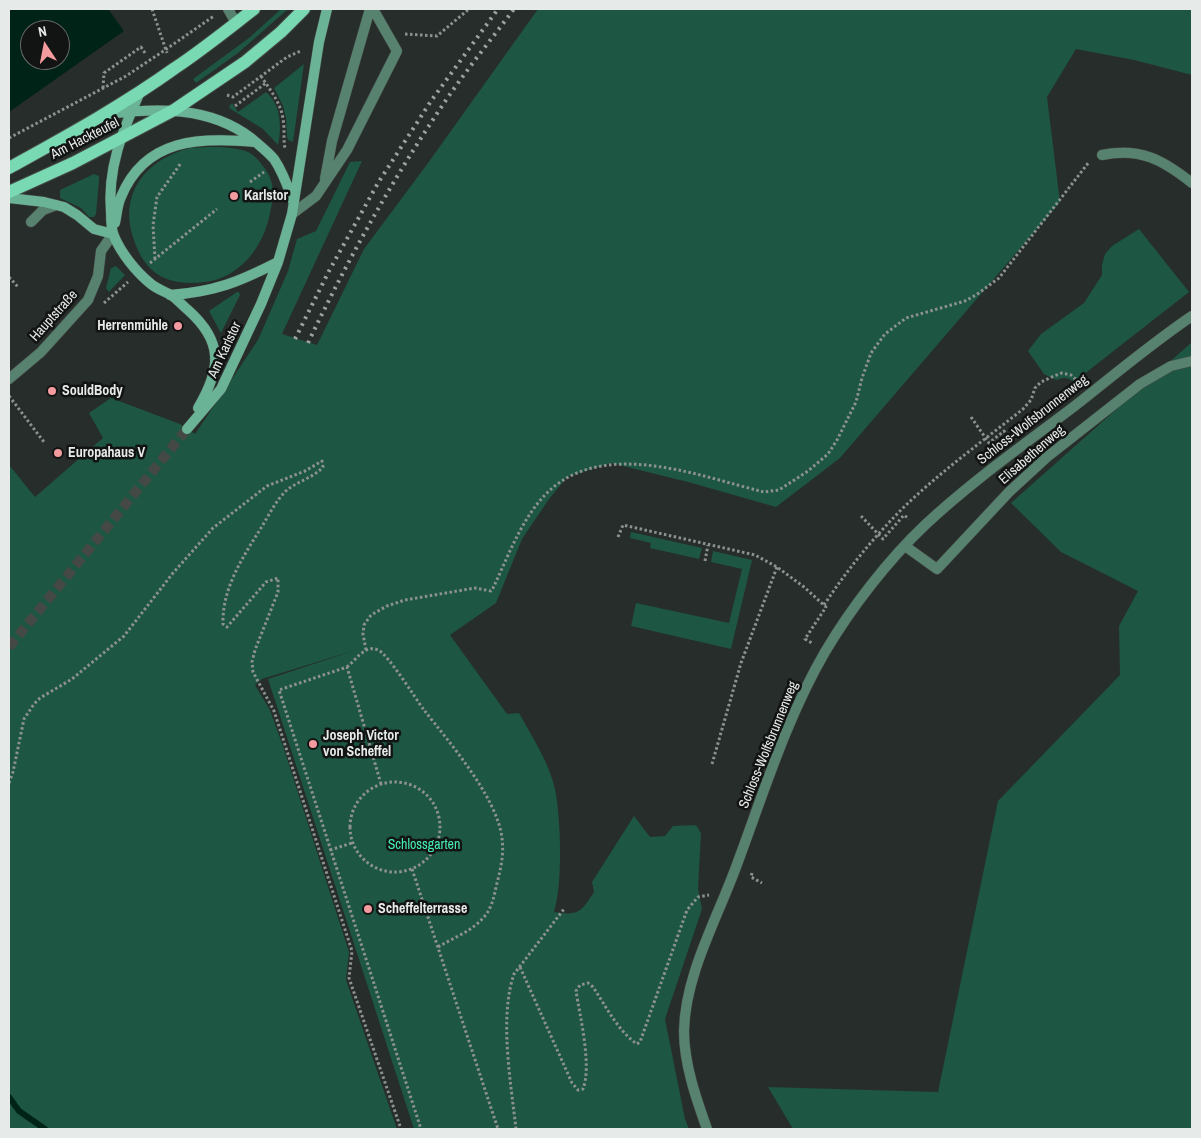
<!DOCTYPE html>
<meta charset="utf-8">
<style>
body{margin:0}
#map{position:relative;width:1201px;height:1138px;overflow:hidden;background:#272d2a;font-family:"Archivo Narrow",sans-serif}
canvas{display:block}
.frame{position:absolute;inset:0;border:10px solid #e6eae8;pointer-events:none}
.north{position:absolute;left:20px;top:20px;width:50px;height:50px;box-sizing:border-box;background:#121413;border:1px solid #676a68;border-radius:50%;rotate:349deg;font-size:14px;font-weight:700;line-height:20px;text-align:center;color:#e6eae8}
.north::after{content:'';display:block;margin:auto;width:18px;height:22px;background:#f49b9f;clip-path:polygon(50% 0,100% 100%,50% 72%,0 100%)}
</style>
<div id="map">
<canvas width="1201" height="1138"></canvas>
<div class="frame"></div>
<div class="north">N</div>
</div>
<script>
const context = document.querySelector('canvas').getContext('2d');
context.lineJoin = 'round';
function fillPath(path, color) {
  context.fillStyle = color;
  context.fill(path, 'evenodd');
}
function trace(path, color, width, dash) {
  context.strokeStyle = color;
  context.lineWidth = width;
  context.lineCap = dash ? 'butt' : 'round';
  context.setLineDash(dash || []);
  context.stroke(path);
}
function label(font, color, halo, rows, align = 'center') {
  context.font = font + ' "Archivo Narrow",sans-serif';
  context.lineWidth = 5;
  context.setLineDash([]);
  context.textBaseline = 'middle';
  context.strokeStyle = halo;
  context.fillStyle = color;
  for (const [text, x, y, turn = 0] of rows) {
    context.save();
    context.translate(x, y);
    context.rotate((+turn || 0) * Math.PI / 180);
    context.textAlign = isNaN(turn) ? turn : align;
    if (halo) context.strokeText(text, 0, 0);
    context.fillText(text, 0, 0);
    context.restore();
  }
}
const green = new Path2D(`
 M 281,9 L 288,9 L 238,53 L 196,83 L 193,79 L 249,38 Z
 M 538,9 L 1192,9 L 1192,75 L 1134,60 L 1076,49 L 1047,97 L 1060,202 L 840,458 L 776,507 L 688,482 L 611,463 L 567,477 L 549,499 L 522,539 L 496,603 L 450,635 L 507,714 L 519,713 C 532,737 549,762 555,789 C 561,819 563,883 554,912 C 579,916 581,912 594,892 L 592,882 L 634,816 L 650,837 L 665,836 L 673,826 L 696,825 L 701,833 L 698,889 L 702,909 L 665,1019 L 685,1119 L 689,1129 L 414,1129 L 268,679 L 356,650 L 262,679 L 255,685 L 270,710 L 284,749 L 349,952 L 346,980 L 397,1129 L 9,1129 L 9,467 L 10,466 L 35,497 L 103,438 L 89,413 L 111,398 L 180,424 L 195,434 L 258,340 L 288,271 L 297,239 L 316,231 L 350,162 L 362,161 L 282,334 L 317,345 L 364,249 L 428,163 Z
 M 304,64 L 293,142 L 288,140 L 287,136 L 286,118 L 283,106 L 274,88 Z
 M 266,92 C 281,104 282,128 278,145 L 263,129 L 229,108 L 230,105 L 232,103 L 238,112 Z
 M 190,148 C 208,147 233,145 250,153 C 257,157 261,164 266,170 C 275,183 274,197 270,213 C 264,246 240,278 205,282 C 168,287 144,274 133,237 C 119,192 147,159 190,148 Z
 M 94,174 L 99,176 L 99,180 L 96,214 L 94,217 L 89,217 L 81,208 L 60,198 L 60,190 Z
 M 1139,229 L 1189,292 L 1074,382 C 1068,377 1063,377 1056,380 L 1044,374 L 1028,351 L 1041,334 L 1084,303 L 1102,275 L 1102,265 L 1105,254 L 1112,246 Z
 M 116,266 L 125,275 L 109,292 L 106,288 L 111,268 Z
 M 237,292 L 239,292 L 240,295 L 221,333 L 209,311 Z
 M 1192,342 L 1192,1129 L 793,1129 L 768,1087 L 938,1092 L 998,801 L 1120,675 L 1119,626 L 1138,591 L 1061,552 L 1011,503 Z
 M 631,532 L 702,548 L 699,559 L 650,548 L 651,543 L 630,538 Z
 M 713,551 L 752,560 L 731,649 L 631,626 L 636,603 L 729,623 L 742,569 L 711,562 Z`);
const water = new Path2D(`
 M 9,9 L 108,9 L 124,31 L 9,112 ZM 30,30 L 60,30 L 60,60 L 30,60 Z`);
const stream = new Path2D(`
 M 9,1097 L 19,1111 L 45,1129`);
const secondaryTunnel = new Path2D(`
 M 9,647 L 187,429`);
const path = new Path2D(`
 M 152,9 L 167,53
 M 405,34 L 437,36 L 469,9
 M 261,76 C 270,90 281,103 283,119 C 285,129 283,138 285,148
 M 103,88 L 104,73 L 141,47 L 145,53
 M 227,95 L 233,97 L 287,57 L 301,51
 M 235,106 L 266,83
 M 9,138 L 126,76 L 165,50 L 214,16
 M 250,182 L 264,172
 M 155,259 L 153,225 L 157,197 L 181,163
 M 150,263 L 217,209
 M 9,279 L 10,278 L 18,287
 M 104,303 L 128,282
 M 9,396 L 44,442
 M 971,417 L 989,443 L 1004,431 L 1008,437
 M 861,516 L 883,539 L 904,515 L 909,519
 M 618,537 L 623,525 L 755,555 L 777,567 L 804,587 L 826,607 L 805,639 L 812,643
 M 705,561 L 708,545
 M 824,605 C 847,570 873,538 903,508 C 940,472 983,441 1023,409 L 1031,400 L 1035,388 L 1041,382 L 1054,376 L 1062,373 L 1071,375 L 1080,383
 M 366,650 L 363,634 L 364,625 L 371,615 L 387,606 L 405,600 L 475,588 L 491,591 L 493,588 C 508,557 520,522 544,496 C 600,436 698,476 764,492 L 779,490 L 808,471 L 828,454 L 837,440 L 856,402 L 862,378 L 871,353 L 885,334 L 906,318 L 965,301 L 976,295 L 999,278 L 1089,162
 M 347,667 C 356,660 365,644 378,650 C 388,654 415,698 424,710 C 449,742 497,797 502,838 C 504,854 501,868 497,883 C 494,896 492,909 483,918 C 472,931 453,938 438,947
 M 712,764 L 741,663 L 777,567
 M350 827a45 45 0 1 1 90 0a45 45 0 1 1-90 0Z
 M 9,783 L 13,772 L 24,719 L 34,704 L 40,698 L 72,679 L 124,636 L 173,573 L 213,528 L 267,486 L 305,471 L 322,461 L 323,467 C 313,478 298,481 287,490 C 276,500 269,515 261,528 C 243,557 222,588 223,624 L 227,627 L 266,582 L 278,578 L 278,592 L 255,650 L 252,662 L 253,672 L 274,711 L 352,951 L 349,978 L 401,1129
 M 381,784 L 347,667 L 279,690 L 421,1129
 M 330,850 L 352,843
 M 412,869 L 498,1129
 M 752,873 L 751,877 L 762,883
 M 520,967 L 572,1083 L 578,1090 L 583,1089 C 592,1066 580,1016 576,991 L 580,985 L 588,983 L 593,987 C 606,1006 617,1030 637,1044 L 640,1042 L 687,910 L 698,897 L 709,895
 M 516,1129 C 511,1084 499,1017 514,974 L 564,909`);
const service = new Path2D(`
 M 228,9 L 236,23
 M 1102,155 C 1140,147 1163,160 1192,183
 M 325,179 L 332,141 L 370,9
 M 292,214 L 316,196 L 347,150 L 397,51 L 373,9
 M 31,222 L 43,210 L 56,205`);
const minor = new Path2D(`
 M 9,379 L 41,352 L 88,300 L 98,276 L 101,251 L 113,234
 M 905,546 L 937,569 L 1009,492 L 1047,457 L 1140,384 L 1171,366 L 1192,361
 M 707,1129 C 696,1098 684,1064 684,1031 C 685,975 717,919 736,867 C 763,795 786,719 825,652 C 851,608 888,560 925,525 C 972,481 1025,444 1076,405 C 1114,375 1152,343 1192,316`);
const secondary = new Path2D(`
 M 140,92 C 122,132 107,169 111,213 C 111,220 111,229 114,236 C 121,253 136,272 151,284 C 157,289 164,291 171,295 C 177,299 182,305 188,310 C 224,342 221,369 198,408
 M 107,114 C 157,108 209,106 251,138 C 259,145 267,151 274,159 C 283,172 288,187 293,201
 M 9,198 L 44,202 L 64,207 L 77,215 L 94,229 L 113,234
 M 115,223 C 117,215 117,205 121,197 C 145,138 200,137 255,142
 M 170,295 C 214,292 239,282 278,262
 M 187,429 L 221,389 L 261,304 L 278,262 L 292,214 L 319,42 L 327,9`);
const primary = new Path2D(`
 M 9,168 C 65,137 122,106 175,68 C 202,50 228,29 254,9
 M 9,192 L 73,163 L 174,110 L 245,62 L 281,32 L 304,9`);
const rail = new Path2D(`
 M 295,339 L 329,271 L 378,183 L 431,101 L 498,9
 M 308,343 C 347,261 391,182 442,106 C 464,73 490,41 514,9`);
const markers = [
 [234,196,5,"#f49b9f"],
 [178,326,5,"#f49b9f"],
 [52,391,5,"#f49b9f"],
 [58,453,5,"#f49b9f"],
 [313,744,5,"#f49b9f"],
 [368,909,5,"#f49b9f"]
];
const streetNames = [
 ["Am Hackteufel",85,139,-27],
 ["Hauptstraße",54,316,-48],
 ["Am Karlstor",225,350,-65],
 ["Schloss-Wolfsbrunnenweg",1033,420,-38],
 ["Elisabethenweg",1032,455,-41],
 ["Schloss-Wolfsbrunnenweg",769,745,-68]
];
const poiNames = [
 ["Karlstor",244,196],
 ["Herrenmühle",168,326,"right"],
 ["SouldBody",62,391],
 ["Europahaus V",68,453],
 ["Joseph Victor",323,736],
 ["von Scheffel",323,752],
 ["Scheffelterrasse",378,909]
];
const parkNames = [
 ["Schlossgarten",424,845]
];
fillPath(green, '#1d5642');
fillPath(water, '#002317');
trace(stream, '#002317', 6);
trace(secondaryTunnel, '#444946', 10, [10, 5]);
trace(service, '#464b48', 11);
trace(minor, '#464b48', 11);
trace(secondary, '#464b48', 11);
trace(primary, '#464b48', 14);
trace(path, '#8d928f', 3, [2.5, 2.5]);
trace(service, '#56826f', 10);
trace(minor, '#56826f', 10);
trace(secondary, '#6ab396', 10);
trace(primary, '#79d9b3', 12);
trace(rail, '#9ea3a0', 4, [2.5, 5]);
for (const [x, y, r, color] of markers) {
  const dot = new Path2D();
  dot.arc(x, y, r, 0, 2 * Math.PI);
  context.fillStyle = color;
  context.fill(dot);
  trace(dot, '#121413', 2);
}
label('14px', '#e6eae8', '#121413', streetNames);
label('bold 14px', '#e6eae8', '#121413', poiNames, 'left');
label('14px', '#46ecb6', '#121413', parkNames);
</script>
